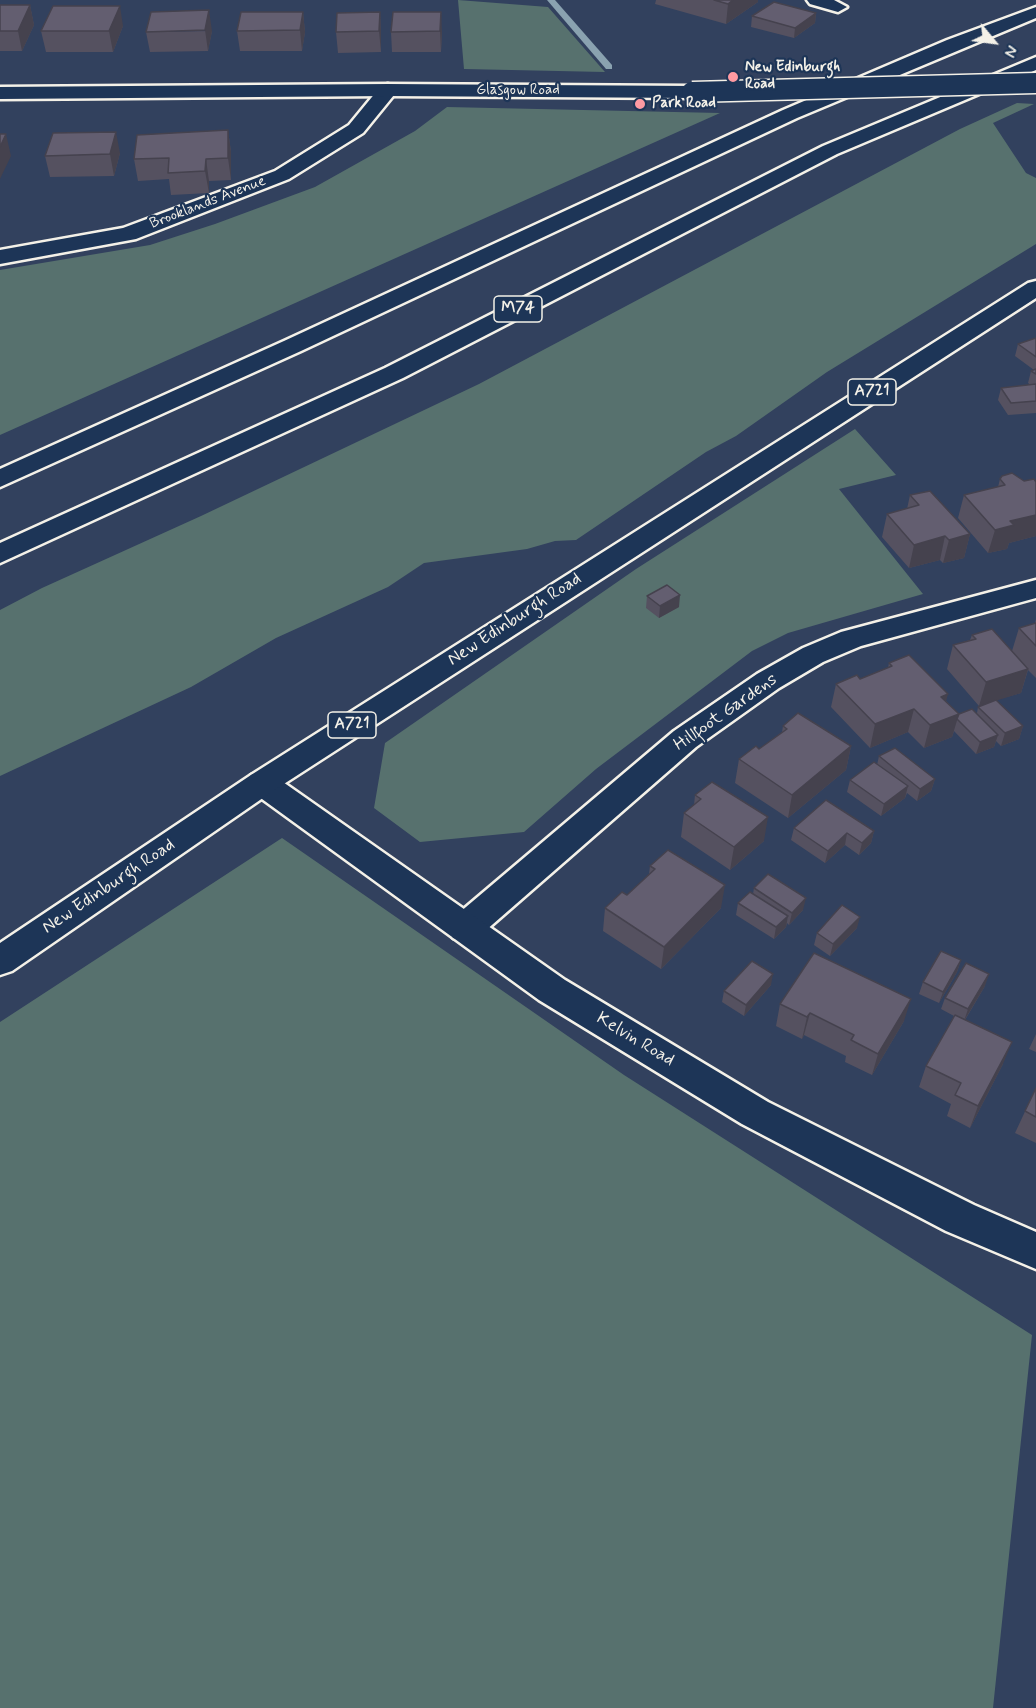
<!DOCTYPE html>
<style>
body{margin:0}
#map{position:relative;width:1036px;height:1708px;overflow:hidden;background:#32415e;font-family:Mynerve,sans-serif}
canvas{display:block}
.north{position:absolute;left:964px;top:12px;width:60px;height:60px;-webkit-text-stroke:4px #1d3557;paint-order:stroke;rotate:119deg;font-size:16px;font-weight:700;line-height:24px;text-align:center;color:#f4f1e8}
.north::after{content:'';display:block;margin:auto;width:21px;height:27px;background:#f4f1e8;clip-path:polygon(50% 0,100% 100%,50% 72%,0 100%)}
</style>
<div id="map">
<canvas width="1036" height="1708"></canvas>
<div class="north">N</div>
</div>
<script>
const context = document.querySelector('canvas').getContext('2d');
context.lineJoin = 'round';
function fillPath(path, color) {
  context.fillStyle = color;
  context.fill(path, 'evenodd');
}
function trace(path, color, width, dash) {
  context.strokeStyle = color;
  context.lineWidth = width;
  context.lineCap = dash ? 'butt' : 'round';
  context.setLineDash(dash || []);
  context.stroke(path);
}
function label(font, color, halo, rows, align = 'center') {
  context.font = font + ' Mynerve,sans-serif';
  context.lineWidth = 4.5;
  context.setLineDash([]);
  context.textBaseline = 'middle';
  context.strokeStyle = halo;
  context.fillStyle = color;
  for (const [text, x, y, turn = 0] of rows) {
    context.save();
    context.translate(x, y);
    context.rotate((+turn || 0) * Math.PI / 180);
    context.textAlign = isNaN(turn) ? turn : align;
    if (halo) context.strokeText(text, 0, 0);
    context.fillText(text, 0, 0);
    context.restore();
  }
}
const green = new Path2D(`
 M 458,0 L 548,7 L 605,72 L 464,69 Z
 M 1017,103 L 1034,104 L 993,123 L 1026,173 L 1036,178 L 1036,244 L 827,372 L 736,436 L 706,452 L 576,540 L 555,541 L 527,549 L 424,563 L 388,587 L 276,638 L 191,687 L 0,776 L 0,610 L 42,588 L 201,516 L 479,384 L 960,129 Z
 M 447,107 L 720,113 L 0,435 L 0,270 L 150,245 L 215,224 L 315,187 L 415,131 Z
 M 855,429 L 896,475 L 839,489 L 923,594 L 788,633 L 752,651 L 596,769 L 524,832 L 420,842 L 374,808 L 385,743 L 636,569 Z
 M 282,838 L 624,1075 L 1032,1335 L 993,1708 L 0,1708 L 0,1022 Z`);
const stream = new Path2D(`
 M 547,0 L 555,0 L 612,65 L 612,69 L 606,69 Z`);
const street = new Path2D(`
 M 807,0 L 834,0 L 847,7 L 838,12 L 810,4 Z
 M 388,84 L 398,90 L 363,133 L 289,179 L 136,239 L 0,264 L 0,250 L 123,228 L 275,171 L 349,125 L 381,86 Z
 M 1036,580 L 1036,598 L 861,646 L 823,662 L 779,688 L 696,747 L 477,938 L 465,941 L 453,938 L 448,928 L 453,918 L 674,731 L 757,674 L 803,648 L 841,632 Z`);
const secondary = new Path2D(`
 M 388,84 L 692,86 L 702,92 L 692,98 L 388,96 L 0,99 L 0,87 Z
 M 262,771 L 273,775 L 565,980 L 768,1102 L 974,1205 L 1036,1232 L 1036,1269 L 946,1231 L 742,1124 L 539,1000 L 251,791 L 246,783 L 251,775 Z`);
const primary = new Path2D(`
 M 1036,281 L 1036,298 L 273,791 L 12,971 L 0,975 L 0,943 L 251,775 L 1028,283 Z`);
const highway = new Path2D(`
 M 1036,7 L 1036,18 L 797,118 L 301,351 L 0,487 L 0,469 L 284,341 L 783,110 L 947,40 Z
 M 1036,57 L 1036,70 L 837,154 L 403,378 L 0,563 L 0,543 L 385,368 L 823,146 Z`);
const secondaryBridge = new Path2D(`
 M 692,92 L 1036,83`);
const wall = new Path2D(`
 M 656,0 L 758,0 L 758,2 L 726,24 L 655,4 Z
 M 0,5 L 30,5 L 34,25 L 22,51 L 0,51 Z
 M 303,12 L 305,32 L 302,51 L 240,51 L 237,31 Z
 M 380,12 L 381,32 L 381,52 L 338,53 L 336,32 Z
 M 393,12 L 442,32 L 441,52 L 392,52 L 391,32 Z
 M 816,13 L 815,23 L 794,38 L 751,27 L 752,16 Z
 M 123,26 L 113,52 L 46,52 L 41,31 Z
 M 212,31 L 208,51 L 150,52 L 146,32 Z
 M 228,130 L 231,152 L 231,180 L 209,181 L 209,193 L 171,195 L 169,179 L 138,181 L 134,159 Z
 M 120,153 L 114,176 L 50,177 L 45,156 Z
 M 1036,338 L 1036,413 L 1008,415 L 998,400 L 1001,388 L 1031,385 L 1028,383 L 1031,371 L 1034,370 L 1015,356 L 1018,344 Z
 M 1000,479 L 1036,482 L 1036,536 L 1009,543 L 1007,549 L 988,553 L 958,518 L 964,495 L 998,487 Z
 M 910,495 L 970,534 L 964,558 L 943,563 L 940,560 L 909,568 L 882,537 L 887,514 L 907,509 Z
 M 647,596 L 679,607 L 659,618 L 646,608 Z
 M 1036,619 L 1036,678 L 1028,670 L 1021,693 L 996,700 L 1023,726 L 1019,739 L 1001,746 L 996,741 L 994,747 L 976,754 L 954,731 L 952,737 L 924,748 L 908,732 L 870,748 L 831,707 L 836,684 L 860,679 L 888,668 L 889,663 L 946,701 L 959,714 L 977,713 L 978,707 L 991,702 L 979,706 L 947,669 L 953,645 L 970,640 L 972,635 L 1012,651 L 1019,628 L 1035,623 Z
 M 783,726 L 851,746 L 846,770 L 788,818 L 735,783 L 739,759 L 759,749 L 782,732 Z
 M 879,756 L 935,779 L 931,791 L 917,801 L 907,793 L 905,798 L 881,816 L 847,792 L 850,780 L 877,765 Z
 M 695,795 L 764,841 L 730,870 L 681,837 L 684,813 L 694,805 Z
 M 794,828 L 874,831 L 871,843 L 859,855 L 845,845 L 825,863 L 791,840 Z
 M 650,866 L 721,908 L 661,969 L 603,931 L 605,908 L 627,895 L 649,874 Z
 M 754,888 L 803,910 L 789,925 L 787,923 L 786,927 L 774,939 L 736,915 L 738,903 L 753,894 Z
 M 857,928 L 830,956 L 814,945 L 817,933 Z
 M 961,960 L 957,972 L 939,1003 L 919,994 L 923,982 Z
 M 771,985 L 744,1016 L 722,1002 L 724,991 Z
 M 985,986 L 965,1020 L 1003,1064 L 970,1128 L 947,1116 L 951,1104 L 919,1087 L 926,1066 L 954,1016 L 941,1009 L 945,998 Z
 M 780,1004 L 904,1021 L 872,1075 L 845,1062 L 846,1056 L 804,1035 L 802,1039 L 776,1026 Z
 M 1036,1034 L 1036,1052 L 1029,1049 Z
 M 1036,1088 L 1036,1143 L 1015,1133 Z`);
const shadedWall = new Path2D(`
 M 733,0 L 758,0 L 758,2 L 726,24 L 728,4 Z
 M 30,5 L 34,25 L 22,51 L 18,31 Z
 M 120,6 L 123,26 L 113,52 L 109,31 Z
 M 209,10 L 212,31 L 208,51 L 205,30 Z
 M 303,12 L 305,32 L 302,51 L 300,30 Z
 M 380,12 L 381,32 L 381,52 L 379,31 Z
 M 441,12 L 442,32 L 441,52 L 440,31 Z
 M 816,13 L 815,23 L 794,38 L 795,28 Z
 M 228,130 L 231,152 L 231,180 L 228,158 Z
 M 116,132 L 120,153 L 114,176 L 110,154 Z
 M 6,134 L 11,156 L 0,179 L 0,147 Z
 M 206,159 L 209,181 L 209,193 L 205,171 Z
 M 1036,515 L 1036,536 L 1009,543 L 1007,549 L 988,553 L 995,530 L 1010,521 Z
 M 970,534 L 964,558 L 943,563 L 949,540 Z
 M 945,536 L 940,560 L 909,568 L 914,545 Z
 M 680,595 L 679,607 L 659,618 L 660,606 Z
 M 1028,669 L 1021,693 L 979,706 L 986,682 Z
 M 948,694 L 942,717 L 941,697 Z
 M 914,709 L 908,732 L 870,748 L 875,724 Z
 M 959,714 L 952,737 L 924,748 L 930,725 Z
 M 1023,726 L 1019,739 L 1001,746 L 1005,733 Z
 M 998,735 L 994,747 L 976,754 L 980,742 Z
 M 851,746 L 846,770 L 788,818 L 792,795 Z
 M 935,779 L 931,791 L 917,801 L 920,789 Z
 M 908,786 L 905,798 L 881,816 L 884,804 Z
 M 768,817 L 764,841 L 730,870 L 734,847 Z
 M 874,831 L 871,843 L 859,855 L 862,843 Z
 M 847,833 L 845,845 L 825,863 L 828,851 Z
 M 725,885 L 721,908 L 661,969 L 664,947 Z
 M 806,898 L 803,910 L 789,925 L 792,913 Z
 M 788,916 L 786,927 L 774,939 L 776,927 Z
 M 860,917 L 857,928 L 830,956 L 833,944 Z
 M 961,960 L 957,972 L 939,1003 L 943,992 Z
 M 773,974 L 771,985 L 744,1016 L 746,1005 Z
 M 989,974 L 985,986 L 964,1021 L 968,1009 Z
 M 911,999 L 904,1021 L 872,1075 L 878,1054 Z
 M 810,1013 L 804,1035 L 802,1039 L 807,1017 Z
 M 1012,1042 L 1003,1064 L 970,1128 L 978,1106 Z`);
const building = new Path2D(`
 M 714,0 L 733,0 L 728,4 Z
 M 774,2 L 816,13 L 795,28 L 752,16 Z
 M 0,5 L 30,5 L 18,31 L 0,31 Z
 M 53,6 L 120,6 L 109,31 L 41,31 Z
 M 209,10 L 205,30 L 146,32 L 151,12 Z
 M 241,12 L 303,12 L 300,30 L 237,31 Z
 M 380,12 L 379,31 L 336,32 L 337,13 Z
 M 393,12 L 441,12 L 440,31 L 391,32 Z
 M 228,130 L 228,158 L 206,159 L 205,171 L 168,173 L 169,158 L 134,159 L 137,135 Z
 M 116,132 L 110,154 L 45,156 L 53,133 Z
 M 0,134 L 6,134 L 0,147 Z
 M 1036,338 L 1036,357 L 1018,344 Z
 M 1036,369 L 1036,374 L 1031,371 Z
 M 1036,384 L 1036,401 L 1011,403 L 1001,388 Z
 M 1012,473 L 1024,481 L 1034,479 L 1036,482 L 1036,515 L 1010,521 L 1014,525 L 995,530 L 964,495 L 1005,485 L 1000,479 L 1002,476 Z
 M 930,491 L 970,534 L 949,540 L 945,536 L 914,545 L 887,514 L 919,505 L 910,495 Z
 M 667,585 L 680,595 L 660,606 L 647,596 Z
 M 1036,623 L 1036,646 L 1019,628 Z
 M 992,629 L 1028,669 L 986,682 L 953,645 L 976,639 L 972,635 Z
 M 909,655 L 948,694 L 941,697 L 959,714 L 930,725 L 914,709 L 875,724 L 836,684 L 857,675 L 860,679 L 892,666 L 889,663 Z
 M 996,700 L 1023,726 L 1005,733 L 978,707 Z
 M 972,709 L 998,735 L 980,742 L 957,719 L 959,714 Z
 M 798,713 L 851,746 L 792,795 L 739,759 L 756,746 L 759,749 L 787,729 L 783,726 Z
 M 895,748 L 935,779 L 920,789 L 879,756 Z
 M 874,762 L 908,786 L 884,804 L 850,780 Z
 M 712,782 L 768,817 L 734,847 L 684,813 L 701,799 L 695,795 Z
 M 826,800 L 874,831 L 862,843 L 847,833 L 828,851 L 794,828 Z
 M 668,850 L 725,885 L 664,947 L 605,908 L 622,892 L 627,895 L 655,869 L 650,866 Z
 M 768,874 L 806,898 L 792,913 L 754,888 Z
 M 750,892 L 788,916 L 776,927 L 738,903 Z
 M 842,905 L 860,917 L 833,944 L 817,933 Z
 M 941,951 L 961,960 L 943,992 L 923,982 Z
 M 814,953 L 911,999 L 878,1054 L 851,1040 L 854,1035 L 810,1013 L 807,1017 L 780,1004 Z
 M 752,961 L 773,974 L 746,1005 L 724,991 Z
 M 966,963 L 989,974 L 968,1009 L 945,998 Z
 M 955,1015 L 1012,1042 L 978,1106 L 955,1095 L 961,1083 L 926,1066 Z
 M 1036,1088 L 1036,1117 L 1025,1111 Z`);
const markers = [
 [733,77,6,"#ff9aa2"],
 [640,104,6,"#ff9aa2"]
];
const farPoinames = [
 ["New Edinburgh",745,68],
 ["Road",745,85],
 ["Park Road",652,104]
];
const farStreetnames = [
 ["Glasgow Road",518,91],
 ["Brooklands Avenue",208,203,-21]
];
const shields = [
 [518,309,48],
 [872,392,48],
 [352,725,48]
];
const shieldNames = [
 ["M74",518,309],
 ["A721",872,392],
 ["A721",352,725]
];
const streetNames = [
 ["New Edinburgh Road",515,620,-33],
 ["Hillfoot Gardens",726,713,-35],
 ["New Edinburgh Road",109,887,-34],
 ["Kelvin Road",635,1040,31]
];
fillPath(green, '#57716e');
fillPath(stream, '#8aa2b0');
trace(street, '#f4f1e8', 5);
trace(secondary, '#f4f1e8', 5);
trace(primary, '#f4f1e8', 5);
trace(highway, '#f4f1e8', 5);
fillPath(street, '#1d3557');
fillPath(secondary, '#1d3557');
fillPath(primary, '#1d3557');
fillPath(highway, '#1d3557');
trace(secondaryBridge, '#f4f1e8', 23, []);
trace(secondaryBridge, '#1d3557', 20);
fillPath(wall, '#555160');
fillPath(shadedWall, '#45424e');
fillPath(building, '#635e70');
trace(building, '#45424e', 1.5);
for (const [x, y, r, color] of markers) {
  const dot = new Path2D();
  dot.arc(x, y, r, 0, 2 * Math.PI);
  context.fillStyle = color;
  context.fill(dot);
  trace(dot, '#1d3557', 2);
}
label('bold 15px', '#f4f1e8', '#1d3557', farPoinames, 'left');
label('15px', '#f4f1e8', '#1d3557', farStreetnames);
for (const [x, y, w] of shields) {
  const box = new Path2D();
  box.roundRect(x - w / 2, y - 13, w, 26, 4.5);
  context.fillStyle = '#1d3557';
  context.fill(box);
  trace(box, '#f4f1e8', 1.5);
}
label('bold 16px', '#f4f1e8', null, shieldNames);
label('18px', '#f4f1e8', '#1d3557', streetNames);
</script>
